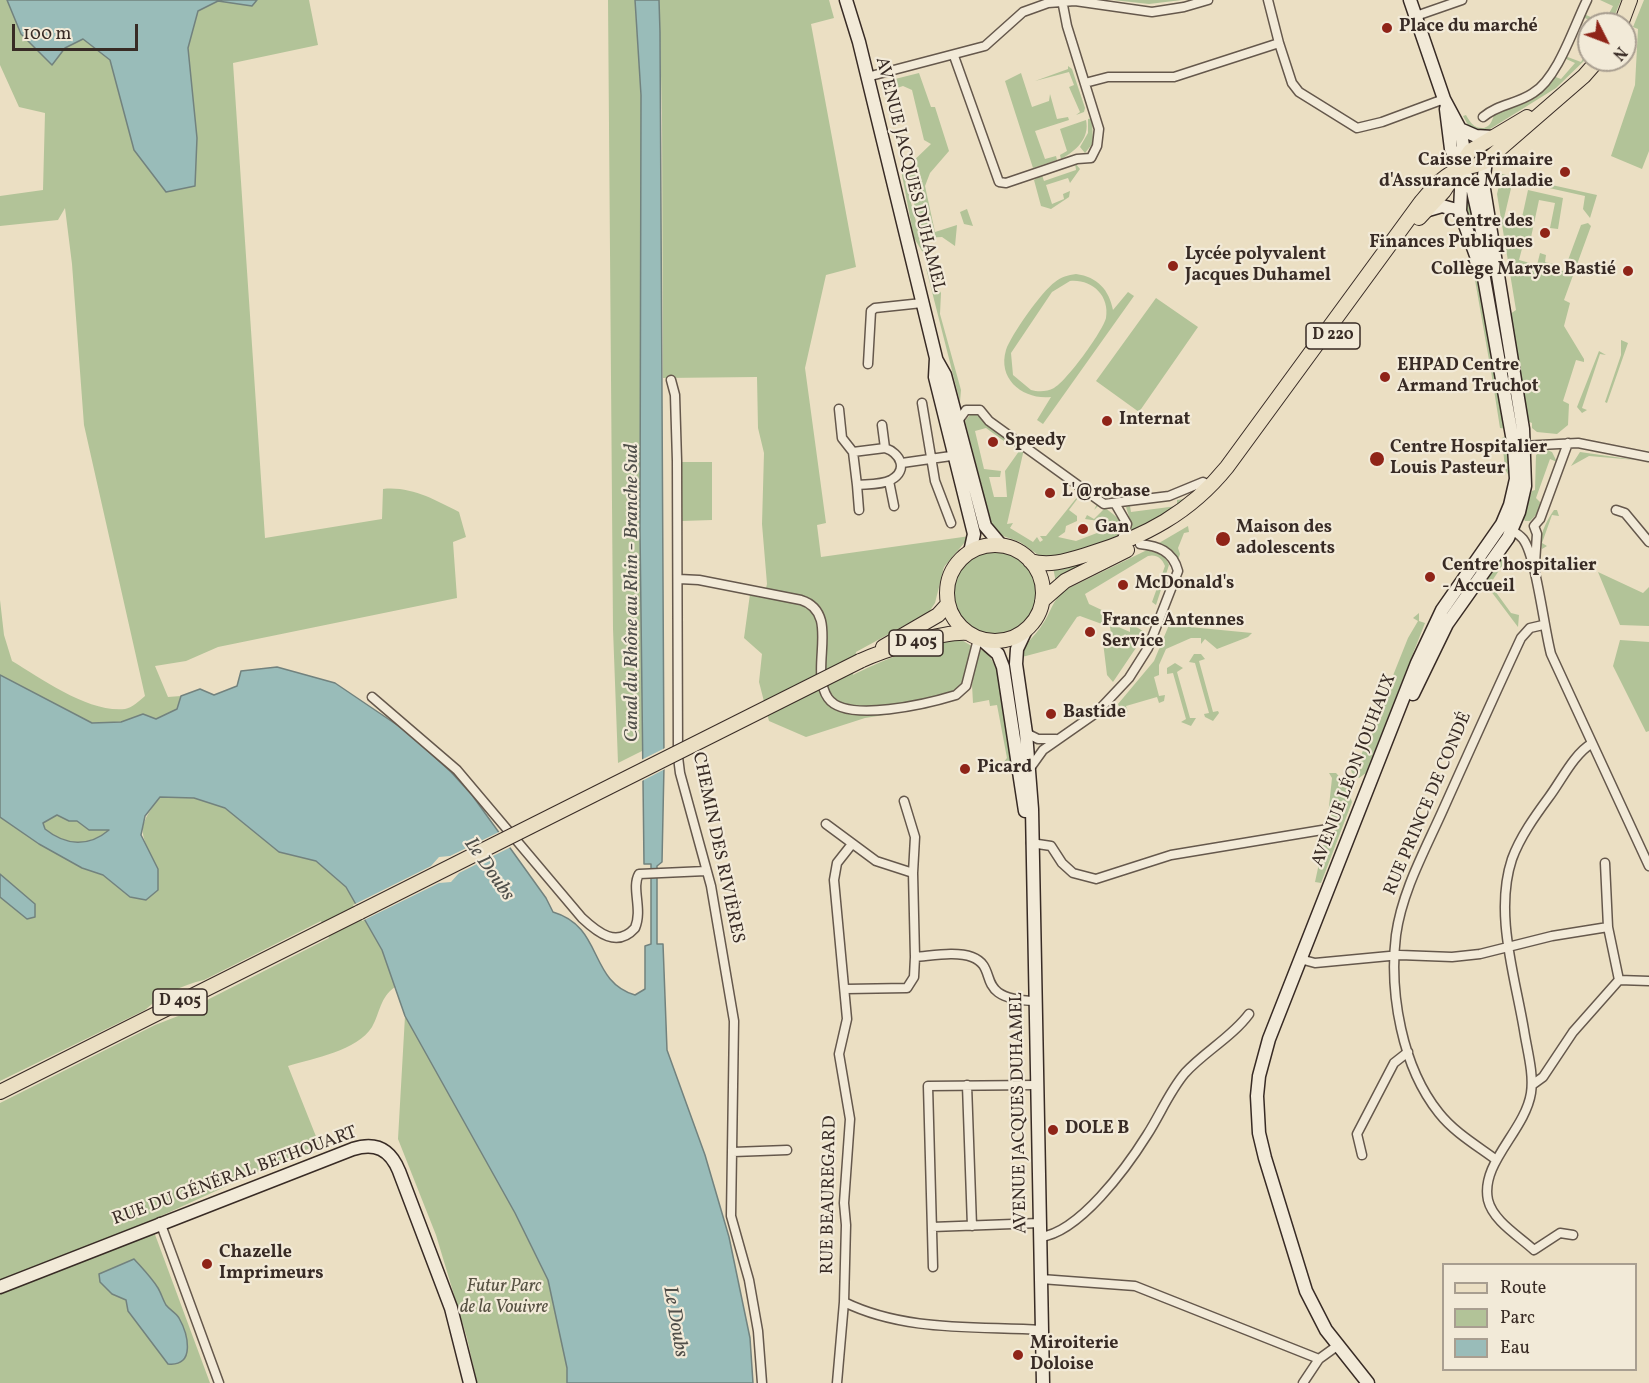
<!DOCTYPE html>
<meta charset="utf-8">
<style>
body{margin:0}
#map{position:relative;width:1649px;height:1383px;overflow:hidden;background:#ebdfc3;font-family:Vollkorn,serif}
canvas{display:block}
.legend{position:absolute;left:1442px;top:1263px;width:195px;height:108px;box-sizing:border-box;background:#f2ead8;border:2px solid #a89e90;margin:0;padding:8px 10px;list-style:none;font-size:18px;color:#382b25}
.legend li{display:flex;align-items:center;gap:12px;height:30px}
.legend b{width:30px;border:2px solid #a89e90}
.north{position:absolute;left:1577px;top:12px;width:60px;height:60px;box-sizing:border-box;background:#f2ead8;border:2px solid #a89e90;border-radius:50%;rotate:132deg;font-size:16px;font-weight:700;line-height:24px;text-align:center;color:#382b25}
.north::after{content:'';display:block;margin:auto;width:21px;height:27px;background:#8f2418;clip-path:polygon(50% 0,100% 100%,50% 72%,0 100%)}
.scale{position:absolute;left:12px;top:24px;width:126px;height:27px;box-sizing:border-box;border:3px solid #382b25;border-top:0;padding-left:8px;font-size:18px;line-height:21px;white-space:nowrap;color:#382b25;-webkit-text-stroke:4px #f2ead8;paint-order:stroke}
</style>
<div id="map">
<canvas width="1649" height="1383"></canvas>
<ul class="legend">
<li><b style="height:8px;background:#ebdfc3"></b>Route</li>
<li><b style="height:16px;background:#b2c398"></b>Parc</li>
<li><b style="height:16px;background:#99bcb9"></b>Eau</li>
</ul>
<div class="north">N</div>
<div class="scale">100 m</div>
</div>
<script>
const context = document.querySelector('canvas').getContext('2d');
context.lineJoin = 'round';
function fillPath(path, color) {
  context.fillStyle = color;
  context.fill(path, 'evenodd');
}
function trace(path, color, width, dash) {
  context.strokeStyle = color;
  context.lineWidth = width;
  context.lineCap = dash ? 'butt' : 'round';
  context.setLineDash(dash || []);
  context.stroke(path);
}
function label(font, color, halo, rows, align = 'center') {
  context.font = font + ' Vollkorn,serif';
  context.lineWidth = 4.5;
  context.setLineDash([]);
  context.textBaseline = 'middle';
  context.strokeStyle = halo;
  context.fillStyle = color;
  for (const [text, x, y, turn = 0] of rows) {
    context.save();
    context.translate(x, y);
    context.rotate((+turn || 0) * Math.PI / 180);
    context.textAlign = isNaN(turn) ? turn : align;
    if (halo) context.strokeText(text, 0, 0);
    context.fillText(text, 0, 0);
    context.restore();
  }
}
const green = new Path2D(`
 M 0,0 L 309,0 L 318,45 L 233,63 L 265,538 L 382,519 L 383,489 C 411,486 435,500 459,512 L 466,537 L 453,542 L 457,598 L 218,647 L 186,661 L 155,666 L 168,697 L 181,696 L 177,709 L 156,719 L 143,714 L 121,722 L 92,723 L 0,675 L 0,600 L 4,635 L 12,661 C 42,679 89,713 125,709 C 132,708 139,701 145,696 L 84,425 L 72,264 L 65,208 L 58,220 L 0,226 L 0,196 L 43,190 L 45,113 L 19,107 L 0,65 Z
 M 608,0 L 635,0 L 641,95 L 642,751 L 618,763 L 613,629 Z
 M 659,0 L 829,0 L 834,18 L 811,24 L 856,267 L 826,275 L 805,368 L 826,523 L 817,525 L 821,557 L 970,536 L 944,567 L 935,603 L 929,612 L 856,652 L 853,675 C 872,665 940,636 959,639 C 963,640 968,644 972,646 C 965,680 970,687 934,698 L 929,708 L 865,718 L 806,737 L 769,721 L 759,682 L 762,654 L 744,638 L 750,594 L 764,597 L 767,584 L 762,524 L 764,453 L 758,428 L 757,377 L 663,378 L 662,113 Z
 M 1113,0 L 1182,0 L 1149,4 Z
 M 1600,0 L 1621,0 L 1611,24 L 1597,24 L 1583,17 L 1584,14 L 1604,23 L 1613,6 Z
 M 1644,0 L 1649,0 L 1649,151 L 1642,169 L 1611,156 L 1635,85 L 1638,29 L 1633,27 Z
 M 1589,47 L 1588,57 L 1556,88 L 1490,129 L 1479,131 L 1468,125 L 1463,116 L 1466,115 C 1470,122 1474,129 1484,128 C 1494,125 1491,116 1498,111 C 1522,96 1534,104 1553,76 L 1561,79 L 1575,63 L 1564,58 L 1565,56 L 1581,62 Z
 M 1068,66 L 1072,69 L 1085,108 L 1084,112 L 1076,115 L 1080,112 L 1069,87 L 1074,85 L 1069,72 L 1035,81 L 1068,69 Z
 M 919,73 L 931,107 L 935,107 L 949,151 L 930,173 L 925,186 L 935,232 L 957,225 L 955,246 L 942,237 L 923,238 L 905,169 L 931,144 L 924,140 L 912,90 L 903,86 L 897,88 L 896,81 L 887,83 L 887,98 L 881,87 L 883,82 Z
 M 1021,73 L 1032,107 L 1049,101 L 1050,94 L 1057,119 L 1068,117 L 1069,120 L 1035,131 L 1045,159 L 1056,156 L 1057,160 L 1033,168 L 1005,81 Z
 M 1092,118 L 1093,143 L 1085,153 L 1080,147 L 1088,133 L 1088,119 Z
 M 1086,120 C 1090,138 1076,151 1061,159 L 1060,155 L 1067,151 L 1060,129 Z
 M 1075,163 L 1080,169 L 1070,183 L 1068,178 L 1046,185 L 1052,204 L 1064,199 L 1063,194 L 1070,191 L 1069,197 L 1051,209 L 1041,206 L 1034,180 L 1042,175 L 1044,181 L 1076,170 Z
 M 901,170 L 903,172 L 925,256 L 914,238 Z
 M 1502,174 L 1597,195 L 1590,218 L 1583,209 L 1585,196 L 1513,180 L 1504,218 L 1521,222 L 1528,190 L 1563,198 L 1558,229 L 1550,228 L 1555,203 L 1539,200 L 1530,242 L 1524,241 L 1519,260 L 1537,265 L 1540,253 L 1546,255 L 1545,262 L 1553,264 L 1552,269 L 1564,271 L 1581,225 L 1588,223 L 1591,226 L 1564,300 L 1570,303 L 1564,326 L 1584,359 L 1584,362 L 1576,360 L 1563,401 L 1569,404 L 1568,425 L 1557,434 L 1537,432 L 1532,428 L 1532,423 L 1527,421 L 1510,314 L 1516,310 L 1497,194 Z
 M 1469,192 L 1494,284 L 1519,428 L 1515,429 L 1466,214 L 1464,195 Z
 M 967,209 L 973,226 L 964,224 L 960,212 Z
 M 1453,212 L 1478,268 L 1494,356 L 1489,360 L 1472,263 Z
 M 926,268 L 941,293 L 940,314 L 961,390 L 960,402 Z
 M 1076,274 C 1098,277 1109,290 1113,310 L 1128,292 L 1134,296 L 1043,424 L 1037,420 L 1051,397 C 1024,400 997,380 1006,350 C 1011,335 1042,291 1055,282 C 1061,277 1068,275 1076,274 ZM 1070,281 C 1091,279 1110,295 1106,318 C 1103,331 1066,382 1054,388 C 1047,392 1038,392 1031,390 L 1013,375 L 1011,353 L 1052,292 Z
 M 1156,298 L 1198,327 L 1139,412 L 1096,381 Z
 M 1621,340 L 1628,343 L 1607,403 L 1605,402 L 1621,355 Z
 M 1599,351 L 1606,355 L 1600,354 L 1582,408 L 1587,410 L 1582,413 L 1577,407 Z
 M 1491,371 L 1495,371 L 1507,429 L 1500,428 Z
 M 970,415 L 977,415 L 1011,439 L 1008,444 L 986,428 L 975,431 L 984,469 L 1001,471 L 1000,477 L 989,477 L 994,497 L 1007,497 L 1005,471 L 1022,447 L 1024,449 L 1007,524 L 1013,523 L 1010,528 L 1033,542 L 1037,537 L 1040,542 L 1043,540 L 1040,536 L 1046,536 L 1082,491 L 1099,505 L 1094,510 L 1097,504 L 1081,494 L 1069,510 L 1077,516 L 1077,521 L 1066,526 L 1065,532 L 1058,537 L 1076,541 L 1097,533 L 1099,521 L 1085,519 L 1087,515 L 1094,519 L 1105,508 C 1118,518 1130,524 1115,541 L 1050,558 L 1041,557 L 1020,542 L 1000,535 L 991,522 L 965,421 Z
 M 1508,435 L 1511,480 L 1505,469 L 1502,438 Z
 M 1545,449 L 1552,452 L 1557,462 L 1550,459 L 1536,498 L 1541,503 L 1537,514 L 1530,521 L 1525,521 L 1523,518 L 1532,491 L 1535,490 L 1536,455 Z
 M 1580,452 L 1636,460 L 1589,456 L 1571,466 Z
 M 681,462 L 712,462 L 712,520 L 682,521 Z
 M 1185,499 L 1173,511 L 1129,534 L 1131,523 L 1126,507 L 1130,506 L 1131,512 L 1177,506 L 1177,500 Z
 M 1554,510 L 1557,510 L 1559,516 L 1552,515 L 1542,543 L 1547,546 L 1542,549 C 1538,536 1546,522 1554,510 Z
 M 1188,526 L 1189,532 L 1184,533 L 1178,548 L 1180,554 L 1178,560 L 1159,543 Z
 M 1117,548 L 1056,583 L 1053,567 Z
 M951 593a44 44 0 1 1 88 0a44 44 0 1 1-88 0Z
 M 1147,550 L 1165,556 L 1169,565 L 1156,605 L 1152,602 L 1165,566 C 1162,558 1156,554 1148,556 L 1085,594 L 1089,604 L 1106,612 L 1107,622 L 1130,632 L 1130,623 L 1146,633 L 1113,682 L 1107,675 L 1103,642 L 1112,640 L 1110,627 L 1080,616 L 1077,617 L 1056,648 L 1022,657 C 1024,642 1035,637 1042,625 C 1051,613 1052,600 1065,590 Z
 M 1505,552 L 1511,562 L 1502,566 L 1490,584 L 1511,613 L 1519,615 L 1518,627 L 1484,582 Z
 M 1598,572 L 1643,593 L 1649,587 L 1649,626 L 1620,625 Z
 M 1419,613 L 1419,621 L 1425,623 L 1366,773 L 1359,778 L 1352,773 L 1350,767 L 1355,757 L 1360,758 L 1408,638 L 1418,621 L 1413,618 Z
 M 1169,625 L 1252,633 L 1248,637 L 1217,649 L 1205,639 L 1201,644 L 1201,638 L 1191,638 L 1166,649 L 1159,665 L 1159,675 L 1154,677 L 1159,696 L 1165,695 L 1164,701 L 1159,703 L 1157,697 L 1126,706 L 1128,712 L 1121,711 L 1118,704 L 1154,661 Z
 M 1620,640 L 1649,642 L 1649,731 L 1646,732 L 1613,666 Z
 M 978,649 C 1006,653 1009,740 1013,764 C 1008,771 994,773 986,770 L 1002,764 L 1007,758 L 997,705 L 990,706 L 989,700 L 973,703 L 972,685 Z
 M 1194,654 L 1201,654 L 1205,659 L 1199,661 L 1213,712 L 1218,711 L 1219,713 L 1213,721 L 1205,717 L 1204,714 L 1209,713 L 1195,663 L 1189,662 Z
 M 1175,663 L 1183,668 L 1177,672 L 1190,718 L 1196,718 L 1191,726 L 1181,722 L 1186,719 L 1173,673 L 1167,674 L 1167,668 Z
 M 1329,773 L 1336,773 L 1346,784 L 1352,802 L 1321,883 L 1315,882 L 1323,845 L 1327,845 L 1330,826 L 1327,825 L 1332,778 Z
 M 160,797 L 194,798 L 225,808 L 279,852 L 316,861 L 346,887 L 382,950 L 395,987 C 380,997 380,1013 372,1027 C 357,1051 314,1058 288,1066 L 319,1144 L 150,1221 L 210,1383 L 0,1383 L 0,1103 L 155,1025 L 191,1011 L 209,999 L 329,938 L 321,921 L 204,980 C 182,985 162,995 145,1010 L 0,1081 L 0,817 L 39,844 L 82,868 L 103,875 L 130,897 L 158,869 C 141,834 134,830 160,797 Z
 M 57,815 L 69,821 L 77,821 L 89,830 L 109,830 C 88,847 66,846 45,829 L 43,823 Z
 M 405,1016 L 515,1213 L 548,1280 L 567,1368 L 567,1383 L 477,1383 L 467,1338 L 436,1235 L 398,1139 Z`);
const water = new Path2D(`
 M 7,0 L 257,0 L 252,6 L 218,1 L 198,11 L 188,48 L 197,138 L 195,186 L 166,192 L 134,150 L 110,60 L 83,39 L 65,48 L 52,65 L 21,34 Z
 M 635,0 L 659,0 L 660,32 L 664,766 L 662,862 L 657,866 L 657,944 L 663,944 L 667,1050 L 705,1155 L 729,1237 L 750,1338 L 753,1383 L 567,1383 L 567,1368 L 548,1280 L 515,1213 L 405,1016 L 382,950 L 346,887 L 316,861 L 279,852 L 225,808 L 194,798 L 160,797 L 145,816 L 141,835 L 158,869 L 158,890 L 146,900 L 130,897 L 103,875 L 82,868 L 39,844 L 0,817 L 0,675 L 92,723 L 121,722 L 143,714 L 156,719 L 177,709 L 181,696 L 200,689 L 214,695 L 237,686 L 241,671 L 277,667 L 335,683 L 406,731 L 451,772 L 472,795 L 546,898 L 553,912 C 604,927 588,981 635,995 L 645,989 L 645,946 L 651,944 L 651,864 L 644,864 L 640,531 L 641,95 ZM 57,815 L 69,821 L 77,821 L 89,830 L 109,830 C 89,847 66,846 45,829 L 43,823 Z
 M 0,874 L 35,904 L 35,917 L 27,919 L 0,897 Z
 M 134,1259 C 142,1268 151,1277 158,1288 C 161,1293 163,1300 166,1305 C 170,1310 176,1313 179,1318 C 188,1334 196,1367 168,1364 L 128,1311 L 126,1300 L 112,1294 L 100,1282 L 99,1274 Z`);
const pier = new Path2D(`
 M 667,747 L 667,768 L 640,782 L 639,761 Z
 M 501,831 L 513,846 L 459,873 L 451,882 L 439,883 L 362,921 L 353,905 L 431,866 L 439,857 L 450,856 Z`);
const street = new Path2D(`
 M 1268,0 L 1279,43
 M 1416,16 L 1462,0
 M 954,56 L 999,182 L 1006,183 L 1077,159 L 1091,158 L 1097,146 L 1099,129 L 1067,26 L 1062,0
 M 867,77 L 985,46 L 1023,12 L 1048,3 L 1075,1 L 1152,12 L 1184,7 L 1208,0
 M 1085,83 L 1108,77 L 1174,77 L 1279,43 L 1292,83 L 1299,92 L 1357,128 L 1382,122 L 1444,99
 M 1483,117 C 1498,104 1517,104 1533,93 C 1558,78 1574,26 1587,0
 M 868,364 L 871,311 L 875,308 L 922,303
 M 671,380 L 675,395 L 677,461 L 678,757 L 680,773 L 711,886 L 734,1021 L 731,1216 L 749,1280 L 758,1331 L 762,1383
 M 922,403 L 935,481 L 951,523
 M 839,409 L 842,438 L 853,452
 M 958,421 L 966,410 L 980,410 L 989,421 L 1104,504 L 1169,496 L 1203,482 L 1210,486
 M 882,425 L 885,448
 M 1521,446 L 1578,443 L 1649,457
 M 885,448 C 900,453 909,470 891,480 C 881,485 867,484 857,485 L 853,452 Z
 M 902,463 L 958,455
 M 889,481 L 894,506
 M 857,485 L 859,510
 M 1116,505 L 1127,524 L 1121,542
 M 1616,510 L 1625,513 L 1649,542
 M 1508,528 C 1513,531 1519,534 1523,539 C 1536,556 1544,628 1551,654 L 1649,866
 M 1535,563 L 1537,534 L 1534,526 L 1540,519 L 1568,443
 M 679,579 L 699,580 L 801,600 C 842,613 808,669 828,698 C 846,724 930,703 956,695 L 966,686 L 978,639
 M 372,697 L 457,770 L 582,918 C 598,933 617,948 635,928 C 643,909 631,888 639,874 L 706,871
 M 1026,733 L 1038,739 L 1056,739
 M 1028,771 L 1043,750 L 1096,713 L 1129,678 L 1148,648 L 1178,571 C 1173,551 1158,546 1140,544
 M 904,801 L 915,837 L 913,873
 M 826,824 L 876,861 L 913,873 L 915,957 C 931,956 956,951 972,957 C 1001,968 971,999 1035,1001
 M 1031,843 L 1051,846 L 1062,863 L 1073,873 L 1096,879 L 1171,855 L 1328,829
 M 852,844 L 837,863 L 834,880 L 847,1019 L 839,1054 L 850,1119 L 844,1203 L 846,1225 L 844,1302 C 905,1332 976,1326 1041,1330
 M 1605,863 L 1608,927 L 1619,980
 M 1300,959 L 1315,963 L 1400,955 L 1452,957 L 1480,954 L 1552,936 L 1608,927
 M 1619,980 L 1649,981
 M 846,989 L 907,988 L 914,977 L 915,957
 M 967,1085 L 972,1226
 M 1532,1085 L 1543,1077 L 1573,1032 L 1619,980
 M 733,1152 L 787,1150
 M 1362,1155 L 1357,1134 L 1394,1063 L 1408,1052
 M 1495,1159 C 1476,1145 1454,1132 1439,1113 C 1402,1067 1389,993 1396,935 C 1402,892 1424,852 1442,812 C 1468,754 1494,696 1521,638 L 1530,628 L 1543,625
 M 160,1222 L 219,1383
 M 932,1227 L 1040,1223
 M 1573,1235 L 1560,1233 L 1534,1250 C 1519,1236 1493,1221 1488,1200 C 1480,1163 1525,1131 1531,1093 C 1534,1073 1527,1050 1524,1030 C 1515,976 1494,913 1512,859 C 1520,837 1535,816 1549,797 C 1561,781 1574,754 1591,744
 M 1040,1237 C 1079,1233 1127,1167 1147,1135 C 1160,1115 1169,1092 1185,1073 C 1204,1052 1232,1037 1249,1014
 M 933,1267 L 928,1086 L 1037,1085
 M 1041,1279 L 1135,1286 L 1319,1359
 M 837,1383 L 844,1302
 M 1303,1383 L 1319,1359 L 1337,1346`);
const secondary = new Path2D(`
 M 846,0 L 859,42 L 936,358 L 935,377 L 974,534 L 970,552
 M 1446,109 L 1451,149 L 1472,187 L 1489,262 L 1494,269
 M 1460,129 L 1476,136 L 1493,137
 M 1425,211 L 1442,206 L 1460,211
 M 936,359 L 945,375 L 985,526 L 1001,545
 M 1026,630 L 1017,649 L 1016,664 L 1026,733 L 1032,809 L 1043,1383
 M 982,640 L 998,654 L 1003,667 L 1025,811
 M 1413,694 L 1447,624 L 1508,538 L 1519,512 L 1525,486 L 1523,429 L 1483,183 L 1486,161
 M 0,1287 L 353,1149 C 375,1142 390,1149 399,1171 L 451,1308 L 470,1383
 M 1368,1383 L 1326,1330 L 1306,1291 L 1265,1158 L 1259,1133 L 1257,1096 L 1259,1076 L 1269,1039 L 1417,663 L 1442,610 L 1502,524 L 1510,505 L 1516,479 L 1514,447 L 1484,278 L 1460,211 L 1463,145 L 1460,129 L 1444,99 L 1410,0`);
const primary = new Path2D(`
 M 1621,24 L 1630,0
 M 1419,218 L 1444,191 L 1470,151 L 1527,117
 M947 593a48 48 0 1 1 96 0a48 48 0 1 1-96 0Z
 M 1030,561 C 1050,567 1069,560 1089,554 C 1144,537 1190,513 1227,467 L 1421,202 C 1432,189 1445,173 1463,168 C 1471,166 1478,166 1486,161 L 1584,76 L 1598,60
 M 1042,601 L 1065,581 L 1127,550
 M 883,647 L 938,615 L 948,604
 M 860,661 C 884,650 943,631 968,633
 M 0,1092 L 360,912`);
const primaryBridge = new Path2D(`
 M 360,912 L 860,661`);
const markers = [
 [1387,28,6,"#8f2418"],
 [1565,172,6,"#8f2418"],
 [1545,233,6,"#8f2418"],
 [1173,266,6,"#8f2418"],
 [1628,271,6,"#8f2418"],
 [1385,377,6,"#8f2418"],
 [1107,421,6,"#8f2418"],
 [993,442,6,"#8f2418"],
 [1377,459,8,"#8f2418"],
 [1050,493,6,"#8f2418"],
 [1083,529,6,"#8f2418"],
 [1223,539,8,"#8f2418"],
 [1430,577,6,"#8f2418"],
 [1123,585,6,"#8f2418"],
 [1090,632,6,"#8f2418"],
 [1051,714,6,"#8f2418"],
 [965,769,6,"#8f2418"],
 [1053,1130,6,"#8f2418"],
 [207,1264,6,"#8f2418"],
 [1018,1355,6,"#8f2418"]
];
const shields = [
 [1333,336,54],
 [916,643,54],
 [180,1002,54]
];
const shieldNames = [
 ["D 220",1333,336],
 ["D 405",916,643],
 ["D 405",180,1002]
];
const poiNames = [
 ["Place du marché",1399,28],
 ["Caisse Primaire",1553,162,"right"],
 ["d'Assurance Maladie",1553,183,"right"],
 ["Centre des",1533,223,"right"],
 ["Finances Publiques",1533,244,"right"],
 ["Lycée polyvalent",1185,256],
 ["Jacques Duhamel",1185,277],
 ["Collège Maryse Bastié",1616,271,"right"],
 ["EHPAD Centre",1397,367],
 ["Armand Truchot",1397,388],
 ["Internat",1119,421],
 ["Speedy",1005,442],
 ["Centre Hospitalier",1390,449],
 ["Louis Pasteur",1390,470],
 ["L'@robase",1062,493],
 ["Gan",1095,529],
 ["Maison des",1236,529],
 ["adolescents",1236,550],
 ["Centre hospitalier",1442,567],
 ["- Accueil",1442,588],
 ["McDonald's",1135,585],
 ["France Antennes",1102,622],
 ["Service",1102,643],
 ["Bastide",1063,714],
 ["Picard",977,769],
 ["DOLE B",1065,1130],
 ["Chazelle",219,1254],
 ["Imprimeurs",219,1275],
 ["Miroiterie",1030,1345],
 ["Doloise",1030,1366]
];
const streetNames = [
 ["AVENUE JACQUES DUHAMEL",909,175,76],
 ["AVENUE LÉON JOUHAUX",1355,771,-69],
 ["RUE PRINCE DE CONDÉ",1429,804,-67],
 ["CHEMIN DES RIVIÈRES",717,848,78],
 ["AVENUE JACQUES DUHAMEL",1020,1113,-91],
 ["RUE DU GÉNÉRAL BETHOUART",235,1177,-20],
 ["RUE BEAUREGARD",830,1195,-89]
];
const parkNames = [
 ["Futur Parc",504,1288],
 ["de la Vouivre",504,1309]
];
const waterNames = [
 ["Canal du Rhône au Rhin - Branche Sud",633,593,-90],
 ["Le Doubs",488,870,55],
 ["Le Doubs",674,1322,80]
];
fillPath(green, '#b2c398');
fillPath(water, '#99bcb9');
trace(water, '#72827e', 1.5);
fillPath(pier, '#ebdfc3');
trace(street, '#65584c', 11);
trace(secondary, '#382b25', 15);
trace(primary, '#382b25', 16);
trace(street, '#f2ead8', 8);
trace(secondary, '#f2ead8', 12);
trace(primary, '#ebdfc3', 14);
trace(primaryBridge, '#382b25', 16, []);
trace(primaryBridge, '#ebdfc3', 14);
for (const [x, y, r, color] of markers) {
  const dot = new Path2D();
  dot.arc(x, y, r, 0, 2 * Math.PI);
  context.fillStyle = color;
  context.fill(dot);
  trace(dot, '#f2ead8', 2);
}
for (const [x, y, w] of shields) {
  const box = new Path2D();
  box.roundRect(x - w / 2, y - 13, w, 26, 4.5);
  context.fillStyle = '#f2ead8';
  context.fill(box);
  trace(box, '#382b25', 1.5);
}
label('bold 16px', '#382b25', null, shieldNames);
label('bold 18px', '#382b25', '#f2ead8', poiNames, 'left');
label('18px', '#382b25', '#f2ead8', streetNames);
label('italic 18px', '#565142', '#f2ead8', parkNames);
label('italic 20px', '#504f4a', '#f2ead8', waterNames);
</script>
